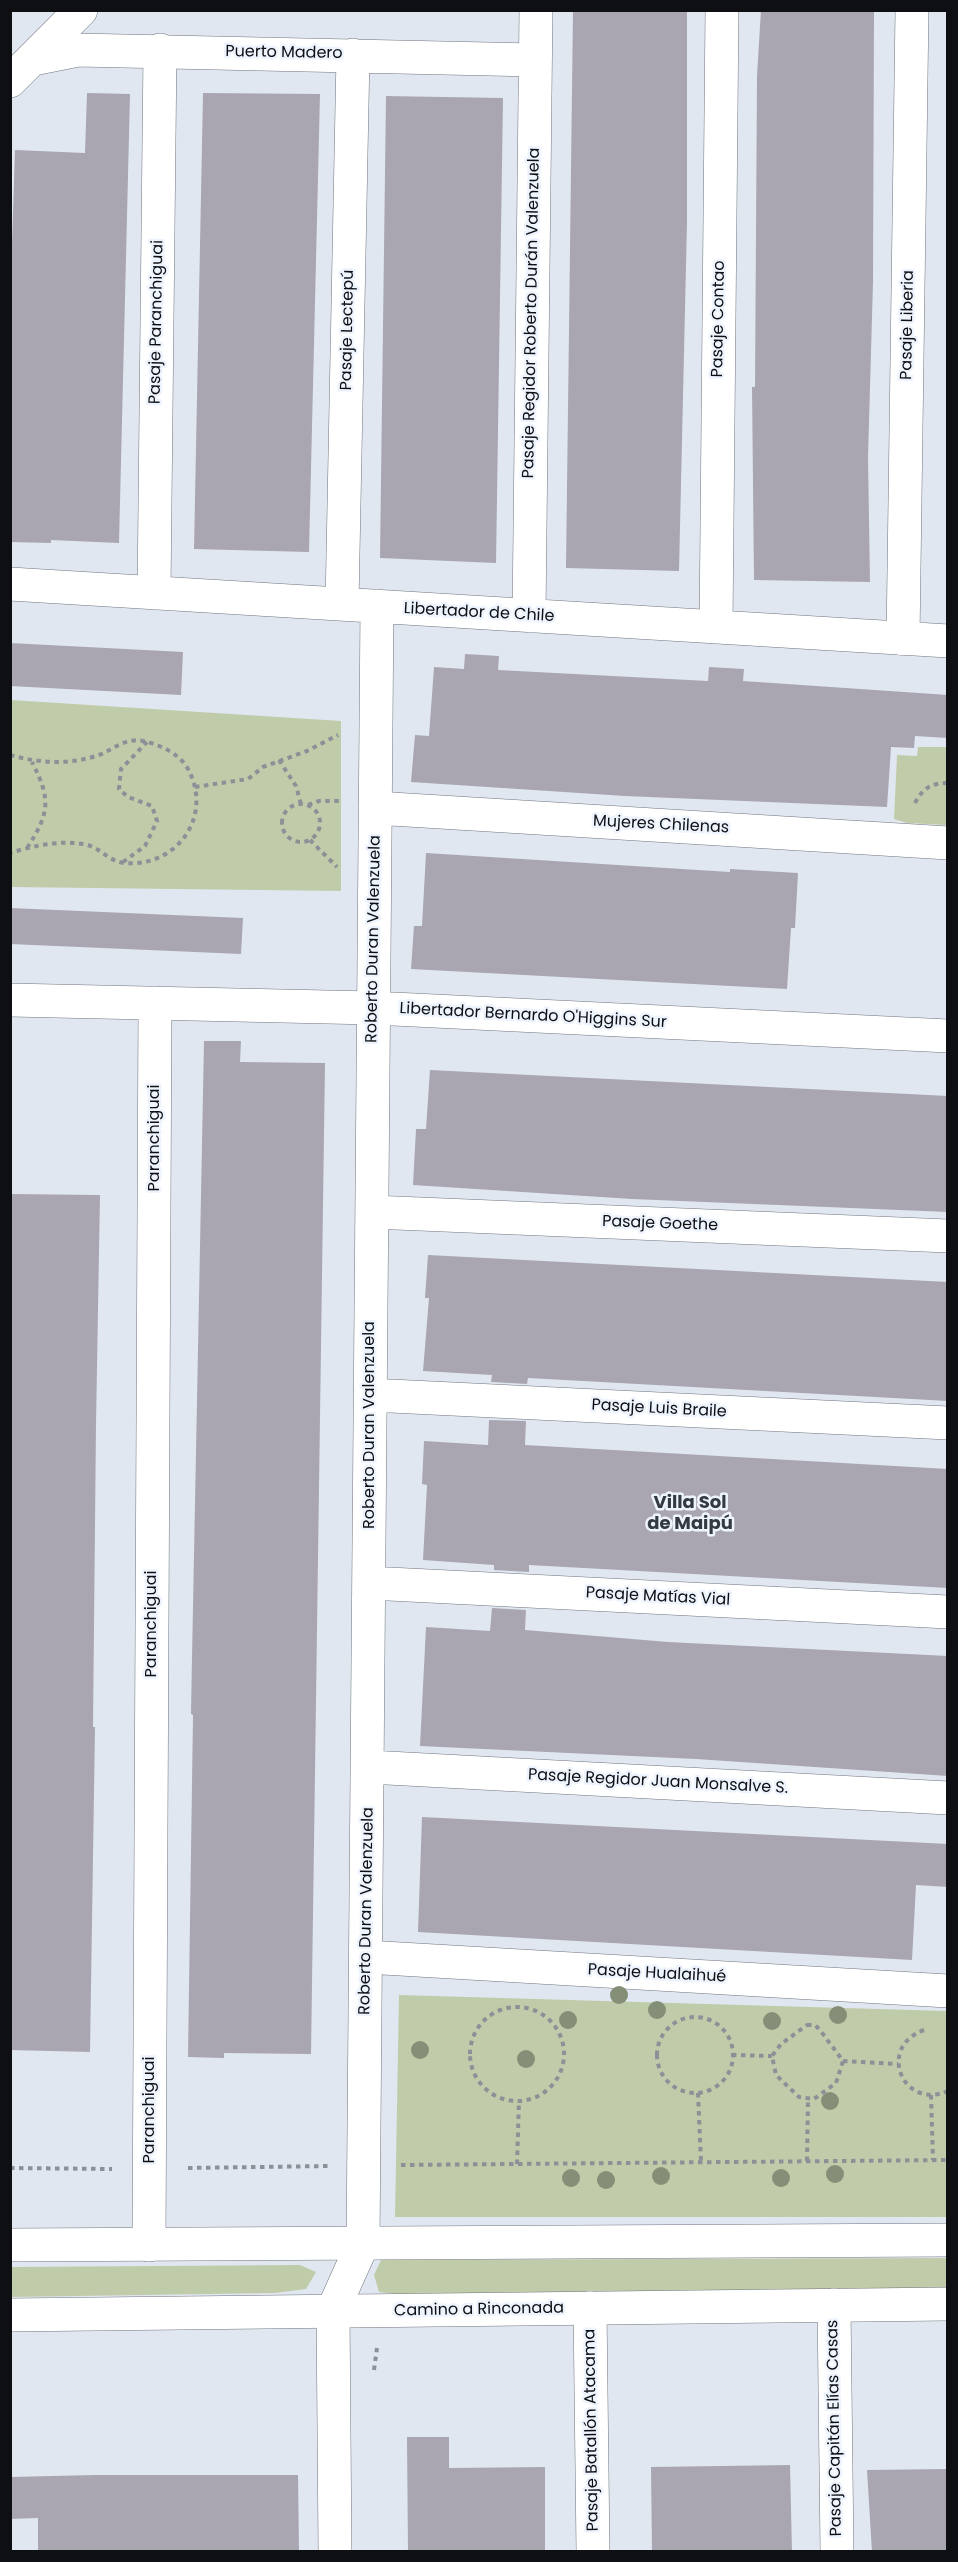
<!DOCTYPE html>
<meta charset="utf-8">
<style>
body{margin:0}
#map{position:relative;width:958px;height:2562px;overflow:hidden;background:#e1e7f1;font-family:Poppins,sans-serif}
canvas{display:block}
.frame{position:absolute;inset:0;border:12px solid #0d0f12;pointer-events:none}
</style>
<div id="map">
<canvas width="958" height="2562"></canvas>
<div class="frame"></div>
</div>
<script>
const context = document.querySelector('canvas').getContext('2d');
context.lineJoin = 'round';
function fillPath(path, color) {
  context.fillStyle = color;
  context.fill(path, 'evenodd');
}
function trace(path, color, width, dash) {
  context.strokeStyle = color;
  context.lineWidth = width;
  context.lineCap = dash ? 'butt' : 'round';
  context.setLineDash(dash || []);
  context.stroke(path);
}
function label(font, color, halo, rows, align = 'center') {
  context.font = font + ' Poppins,sans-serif';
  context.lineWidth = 5;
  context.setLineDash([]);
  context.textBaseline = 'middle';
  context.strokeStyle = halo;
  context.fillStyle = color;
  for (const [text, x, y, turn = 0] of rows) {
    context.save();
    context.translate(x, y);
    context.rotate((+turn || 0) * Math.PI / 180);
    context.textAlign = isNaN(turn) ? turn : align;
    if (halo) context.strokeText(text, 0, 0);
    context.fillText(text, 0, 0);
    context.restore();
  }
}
const green = new Path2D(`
 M 11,700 L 341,721 L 341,891 L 11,887 Z
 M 918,747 L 947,747 L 947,825 L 907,823 L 894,819 L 897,755 L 917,756 Z
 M 399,1995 L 947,2011 L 947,2217 L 395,2217 Z
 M 948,2258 L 947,2289 L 438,2299 L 379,2292 L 374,2275 L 381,2260 Z
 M 300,2265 L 316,2272 L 306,2289 L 275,2293 L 11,2297 L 11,2267 Z`);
const building = new Path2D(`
 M 573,10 L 687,10 L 687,222 L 679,571 L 566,568 Z
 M 761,10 L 874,10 L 873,282 L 868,457 L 870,582 L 754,580 L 752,387 L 755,387 L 757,76 Z
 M 87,93 L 130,94 L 119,543 L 51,540 L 51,543 L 10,542 L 11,275 L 15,150 L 85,153 Z
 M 203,93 L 320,94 L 309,552 L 194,549 Z
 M 386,96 L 503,98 L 496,563 L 380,558 Z
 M 10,643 L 183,652 L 181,695 L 10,686 Z
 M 465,654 L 499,656 L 498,670 L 708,681 L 709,667 L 744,669 L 743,681 L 948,695 L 948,738 L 915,736 L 914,748 L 891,747 L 887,807 L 625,796 L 411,782 L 415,735 L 429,736 L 434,667 L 464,669 Z
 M 426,853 L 730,872 L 730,869 L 798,873 L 795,928 L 791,928 L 787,989 L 411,969 L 414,926 L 422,926 Z
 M 10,908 L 243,918 L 241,954 L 10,944 Z
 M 204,1041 L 241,1041 L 240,1062 L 325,1063 L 311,2054 L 224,2053 L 224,2058 L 188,2057 L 193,1715 L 191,1714 L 192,1657 Z
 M 430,1070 L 948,1096 L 948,1212 L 632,1199 L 413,1185 L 416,1129 L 426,1129 Z
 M 10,1194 L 100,1195 L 96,1424 L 93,1727 L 95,1727 L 90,2052 L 10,2050 Z
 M 428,1255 L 948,1282 L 948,1401 L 528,1378 L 527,1384 L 491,1382 L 492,1375 L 423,1371 L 429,1298 L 425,1298 Z
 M 489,1420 L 526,1421 L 525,1445 L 948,1469 L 948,1588 L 529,1565 L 529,1572 L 494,1570 L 494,1565 L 423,1560 L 427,1485 L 422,1484 L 424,1441 L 488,1445 Z
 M 492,1608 L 526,1610 L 525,1630 L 668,1642 L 948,1656 L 948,1776 L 696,1759 L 420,1746 L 426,1627 L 490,1631 Z
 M 422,1817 L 948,1844 L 948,1887 L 916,1885 L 912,1960 L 418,1932 Z
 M 407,2437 L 449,2437 L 449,2468 L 545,2467 L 545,2552 L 408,2552 Z
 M 790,2465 L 792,2552 L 652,2552 L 651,2467 Z
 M 948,2469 L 948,2552 L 872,2552 L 867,2470 Z
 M 95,2475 L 298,2475 L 299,2552 L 38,2552 L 38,2518 L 10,2519 L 10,2477 Z`);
const path = new Path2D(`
 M 10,755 C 39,763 67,765 96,756 C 112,751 124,737 143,741 C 159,744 180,754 188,769 C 214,817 176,868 124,863 C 108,861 99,846 83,844 C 60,840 32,846 10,853
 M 279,760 L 296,786 L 301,804
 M 195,787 L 248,779 L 263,767 L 307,751 L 338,735
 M 915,803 C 923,788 931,783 948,783
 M282 823a19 19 0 1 1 38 0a19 19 0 1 1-38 0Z
 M 308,805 L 319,801 L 339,801
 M 310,840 L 337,867
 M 27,848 C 50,813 51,799 32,762
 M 123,862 L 145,846 L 157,821 L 152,806 L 128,797 L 119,789 L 121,769 L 147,742
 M470 2054a47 47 0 1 1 94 0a47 47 0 1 1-94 0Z
 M657 2055a38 38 0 1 1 76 0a38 38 0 1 1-76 0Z
 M 807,2025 L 815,2025 L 820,2030 L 843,2061 L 836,2083 L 814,2099 L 799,2097 L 776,2075 L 772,2056 L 781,2044 Z
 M 924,2030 C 876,2047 903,2111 948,2091
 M 732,2055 L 772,2056
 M 843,2061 L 898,2064
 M 698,2093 L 701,2162
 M 931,2095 L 933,2160
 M 807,2161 L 808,2098
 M 517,2164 L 519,2101
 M 401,2165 L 948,2160
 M 10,2168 L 112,2169
 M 188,2168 L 328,2166
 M 374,2370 L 377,2348`);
const minor = new Path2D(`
 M 33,59 L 78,50 L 535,60
 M 10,81 L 81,10
 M 10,584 L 948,641
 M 154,593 L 160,50
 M 342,604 L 353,55
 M 529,616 L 536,10
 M 716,627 L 722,10
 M 903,639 L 912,10
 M 375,808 L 948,843
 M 10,1000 L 373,1008 L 948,1036
 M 372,1212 L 948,1236
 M 370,1395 L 948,1423
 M 369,1583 L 948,1612
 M 369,1767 L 948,1798
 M 366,1957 L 948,1991
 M 149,2245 L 155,1003
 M 834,2305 L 837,2552
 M 590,2308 L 593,2552
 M 335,2552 L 333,2310 L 363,2243 L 377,606`);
const major = new Path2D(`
 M 10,2245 L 948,2240
 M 10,2315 L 948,2304`);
const trees = [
 [619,1995],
 [657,2010],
 [838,2015],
 [568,2020],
 [772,2021],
 [420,2050],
 [526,2059],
 [830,2101],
 [835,2174],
 [661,2176],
 [571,2178],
 [781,2178],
 [606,2180]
];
const streetNames = [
 ["Puerto Madero",284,53,1],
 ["Pasaje Regidor Roberto Durán Valenzuela",532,313,-89],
 ["Pasaje Contao",719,319,-89],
 ["Pasaje Paranchiguai",157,322,-89],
 ["Pasaje Liberia",908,325,-89],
 ["Pasaje Lectepú",348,330,-89],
 ["Libertador de Chile",479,613,3],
 ["Mujeres Chilenas",661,825,3],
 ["Roberto Duran Valenzuela",374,939,-89],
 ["Libertador Bernardo O'Higgins Sur",533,1016,3],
 ["Paranchiguai",155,1138,-90],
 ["Pasaje Goethe",660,1224,2],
 ["Pasaje Luis Braile",659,1409,3],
 ["Roberto Duran Valenzuela",370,1425,-90],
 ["Pasaje Matías Vial",658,1597,3],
 ["Paranchiguai",152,1624,-90],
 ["Pasaje Regidor Juan Monsalve S.",658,1782,3],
 ["Roberto Duran Valenzuela",367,1911,-89],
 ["Pasaje Hualaihué",657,1974,3],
 ["Paranchiguai",150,2110,-90],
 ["Camino a Rinconada",479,2310,-1],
 ["Pasaje Capitán Elías Casas",835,2428,-91],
 ["Pasaje Batallón Atacama",592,2430,-91]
];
const neighbourhoodNames = [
 ["Villa Sol",690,1503],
 ["de Maipú",690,1524]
];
fillPath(green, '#c0cca9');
fillPath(building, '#a9a6b1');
trace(minor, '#70757e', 34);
trace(major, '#70757e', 34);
trace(path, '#8c9097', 4, [4.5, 4.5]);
trace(minor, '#fff', 33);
trace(major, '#fff', 33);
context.fillStyle = '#858f77';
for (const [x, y] of trees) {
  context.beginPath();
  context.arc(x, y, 9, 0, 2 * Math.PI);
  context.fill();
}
label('16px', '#0d0f12', '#eef4fe', streetNames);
label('bold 18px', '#353941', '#eef4fe', neighbourhoodNames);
</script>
